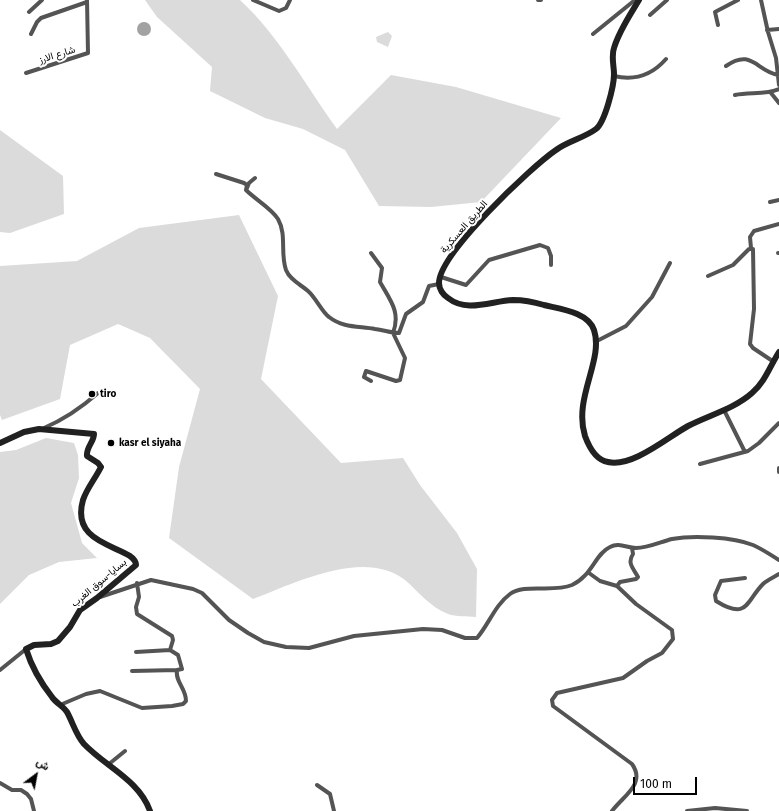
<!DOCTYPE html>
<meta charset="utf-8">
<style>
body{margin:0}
#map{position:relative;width:779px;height:811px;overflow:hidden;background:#fff;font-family:"Fira Sans",Vazirmatn,sans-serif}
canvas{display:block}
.north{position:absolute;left:16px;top:755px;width:40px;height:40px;-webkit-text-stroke:3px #fff;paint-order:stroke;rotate:32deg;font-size:11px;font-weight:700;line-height:16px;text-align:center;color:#000}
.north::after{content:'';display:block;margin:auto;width:14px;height:18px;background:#000;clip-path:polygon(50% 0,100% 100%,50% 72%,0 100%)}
.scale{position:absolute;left:633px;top:777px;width:64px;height:18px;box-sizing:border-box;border:2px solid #000;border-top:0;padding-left:5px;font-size:12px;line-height:14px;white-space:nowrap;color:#000;-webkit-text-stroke:3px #fff;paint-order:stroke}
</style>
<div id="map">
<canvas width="779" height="811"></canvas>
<div class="north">ش</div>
<div class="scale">100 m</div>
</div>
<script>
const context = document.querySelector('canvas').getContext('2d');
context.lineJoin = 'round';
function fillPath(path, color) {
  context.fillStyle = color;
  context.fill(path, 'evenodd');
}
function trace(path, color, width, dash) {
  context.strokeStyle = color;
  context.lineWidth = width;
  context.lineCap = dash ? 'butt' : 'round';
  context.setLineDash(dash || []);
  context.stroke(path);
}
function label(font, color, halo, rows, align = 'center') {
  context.font = font + ' "Fira Sans",Vazirmatn,sans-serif';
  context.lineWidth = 4;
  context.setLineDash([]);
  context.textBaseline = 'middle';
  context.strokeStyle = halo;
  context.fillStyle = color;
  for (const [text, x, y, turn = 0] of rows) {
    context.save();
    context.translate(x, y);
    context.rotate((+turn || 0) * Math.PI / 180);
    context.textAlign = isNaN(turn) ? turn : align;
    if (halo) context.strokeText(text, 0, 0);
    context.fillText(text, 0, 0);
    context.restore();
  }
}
const green = new Path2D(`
 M 145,0 L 240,0 C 279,36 306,86 337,129 L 391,75 L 456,87 L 561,118 L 481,202 L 431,207 L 379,206 L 345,150 L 303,129 L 265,118 L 210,91 L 212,67 L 157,17 Z
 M 388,32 L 392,36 L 388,47 L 377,42 L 376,37 Z
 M 0,130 L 63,176 L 64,214 L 10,233 L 0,232 Z
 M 239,215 L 278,296 L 261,379 L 341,463 L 403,458 L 420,485 L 457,533 L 477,569 L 476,617 C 467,616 456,617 448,614 C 430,607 419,592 405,580 C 364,548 295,583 253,599 L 169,538 L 179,467 L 200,389 L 150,338 L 118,324 L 70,345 L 60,399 L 2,420 L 0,415 L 0,266 L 77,261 L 139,228 Z
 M 46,438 L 74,443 L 78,455 L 79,478 L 71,503 L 82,543 L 97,558 L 59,562 L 29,575 L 0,604 L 0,452 L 16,450 Z`);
const water = new Path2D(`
 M137 29a7 7 0 1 1 14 0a7 7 0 1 1-14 0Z`);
const street = new Path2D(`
 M 253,0 L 279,11 L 286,8 L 290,0
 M 538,0 L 541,0
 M 761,0 L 768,32 L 776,58 L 779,85
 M 29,12 L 42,0
 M 650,15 L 667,0
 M 718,25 L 715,12 L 738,0
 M 767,30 L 779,29
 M 31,34 L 37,22 L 41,18 L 87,2
 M 593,34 L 635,0
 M 726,66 C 752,48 756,71 778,75
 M 26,73 L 88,53 L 87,0
 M 614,76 C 635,81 652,75 666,59
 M 771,93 L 779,103
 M 735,95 C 750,92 766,95 779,89
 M 216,174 L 244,183 L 247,185 L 246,190 C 256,200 271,208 278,219 C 287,235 280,253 286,270 C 290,280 300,284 308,291 C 316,298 322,312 329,317 C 343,328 359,326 375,329 C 384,330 391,333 399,333 L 406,314 L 423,302 L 429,286 L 439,284
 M 247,188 L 249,183 L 255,178
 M 770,202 L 779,200
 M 751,248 L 750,237 L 754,231 L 779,224
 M 778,253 L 779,253
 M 708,276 L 733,265 L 749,249 L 753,249 L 754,309 L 750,344 L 753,348 L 774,362
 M 441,277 L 466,285 L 489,260 L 540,245 L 548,248 L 551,256 L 551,265
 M 595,342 L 626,326 L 652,297 L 670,263
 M 371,381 L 364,377 L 366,371 L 396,381 L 400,380 L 405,358 L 393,333 C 401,312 390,300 380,282 L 382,268 L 371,253
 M 724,410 L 745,452
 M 44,428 C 65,419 81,408 98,393
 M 700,464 L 748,451 L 759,443 L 779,423
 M 779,468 L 779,472
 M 589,573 L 600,581 L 617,586 L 636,604 L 672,630 L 673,639 L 662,653 L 647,661 L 623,678 L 557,693 L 552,700 L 553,706 L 632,764 C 646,784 624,795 612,811
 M 745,578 L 721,581 L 715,595 L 716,601 C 748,621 746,601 763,584 C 767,580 774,577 779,574
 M 617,586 L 620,582 L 636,579 L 638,577 C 633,568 627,563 633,554 L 632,548
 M 100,597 L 151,580 L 193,589 L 202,593 L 229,620 L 248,633 L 264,642 L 286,647 L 309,648 L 354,636 L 423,629 L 442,630 L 465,638 L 477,638 C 489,624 495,605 510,594 C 524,583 553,593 572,585 C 592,576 595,554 610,547 C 619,542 627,548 636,548 C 648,548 660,542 672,539 C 693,535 733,537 753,545 C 762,549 771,555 779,560
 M 136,652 L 170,650 L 173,640 L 172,636 L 137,614 L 136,607 L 139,597 L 137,583
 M 0,670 L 26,649
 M 132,671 L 177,670
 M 60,705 L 86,694 L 100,691 L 142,708 L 172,706 L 183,704 L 186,701 C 186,688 175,682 177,670 L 182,669 L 178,655 L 170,650
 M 109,764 L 125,751
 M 0,783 L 12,790 L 21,790 L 27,794 L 31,799 L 34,811
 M 317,785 L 330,794 L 334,811
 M 687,811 L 715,808 L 747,811`);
const secondary = new Path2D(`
 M 639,0 C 630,15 619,31 614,48 C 611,56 614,66 614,74 C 614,86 605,122 596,129 C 584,138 568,141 556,150 C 531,167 439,254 439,283 C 439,289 443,295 448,298 C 467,313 491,301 513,300 C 524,300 534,302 544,305 C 560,309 588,312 594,330 C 604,360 573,398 585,436 C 589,447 596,460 608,462 C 632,468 668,437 688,426 C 709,415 734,409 752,393 C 765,382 770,366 779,352
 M 0,443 L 24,432 L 39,429 L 94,434 C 94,442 86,447 87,456 L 98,463 L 101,467 C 95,479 87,488 83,500 C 69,549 135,545 136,565 L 97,598 L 80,610 L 70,627 L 58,641 L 51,644 L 34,645 L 26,649 C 31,665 41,683 52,697 C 56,703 63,706 67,712 C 73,723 76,735 84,744 C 106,767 139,780 150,811`);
const markers = [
 [92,394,4,"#000"],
 [111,443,4,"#000"]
];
const streetNames = [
 ["شارع الارز",57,55,-17],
 ["الطريق العسكرية",464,227,-49],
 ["بسايا-سوق الغرب",99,583,-40]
];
const poiNames = [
 ["tiro",100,394],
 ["kasr el siyaha",119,443]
];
fillPath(green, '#dbdbdb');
fillPath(water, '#a2a2a2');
trace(street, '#545454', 4);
trace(secondary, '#212121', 6);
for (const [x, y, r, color] of markers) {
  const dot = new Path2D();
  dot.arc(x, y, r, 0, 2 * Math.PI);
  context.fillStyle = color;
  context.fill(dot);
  trace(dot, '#fff', 1.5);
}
label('10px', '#000', '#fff', streetNames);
label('bold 10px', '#000', '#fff', poiNames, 'left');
</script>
